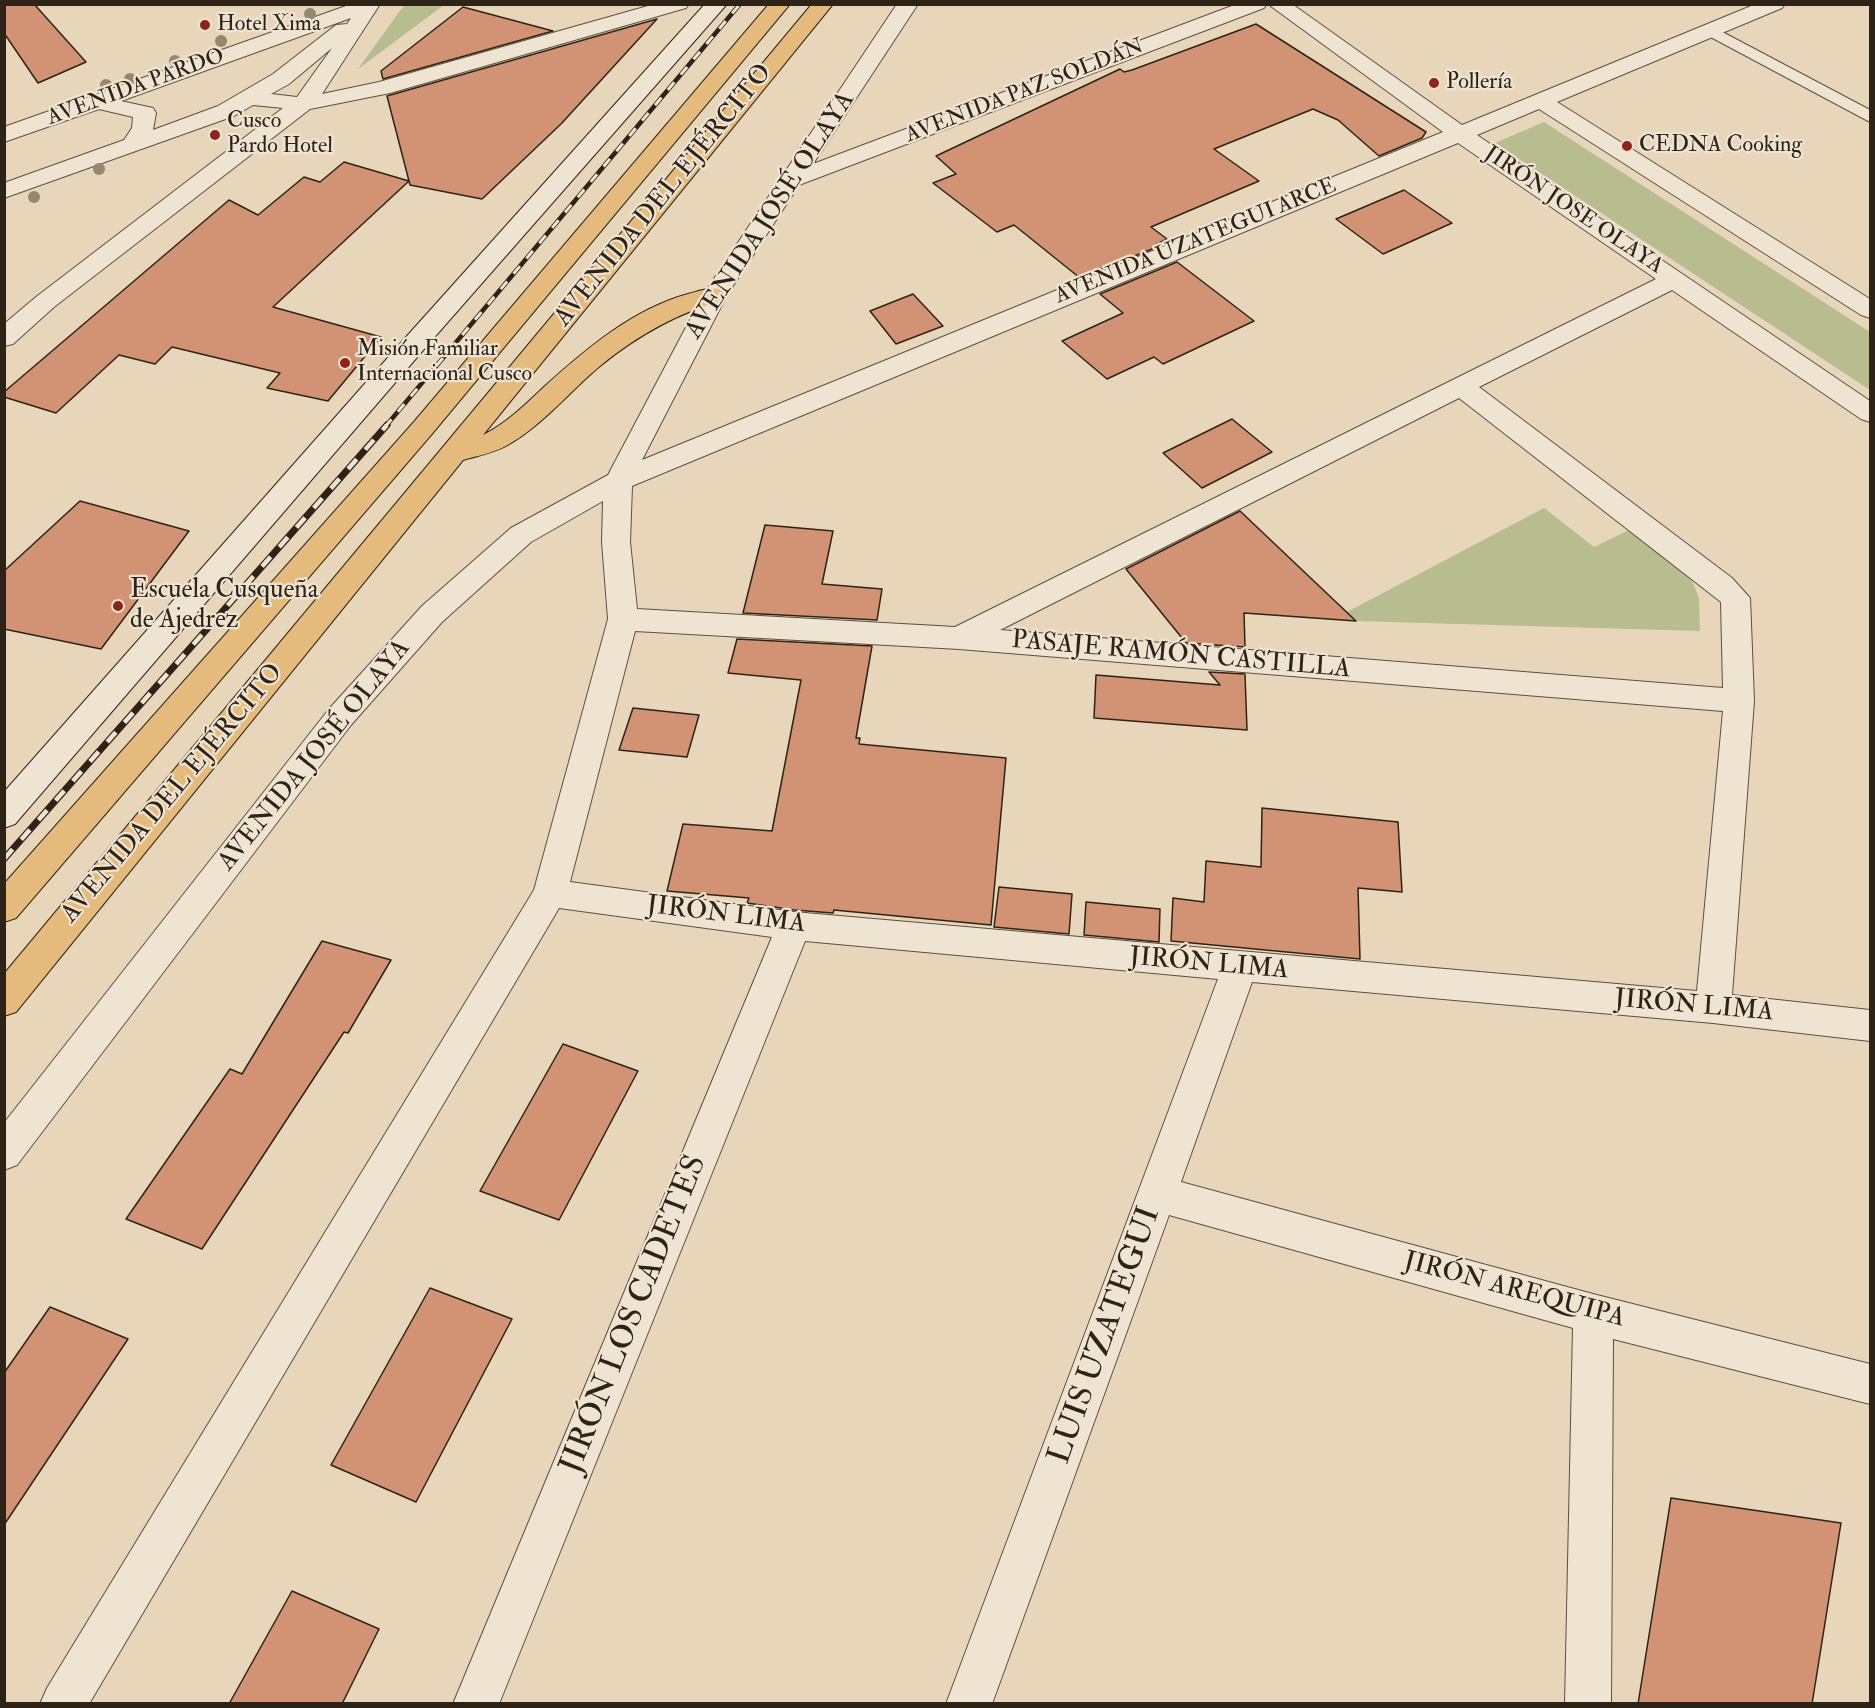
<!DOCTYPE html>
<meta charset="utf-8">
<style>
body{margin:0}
#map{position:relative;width:1875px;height:1708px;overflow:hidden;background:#e7d6b9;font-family:"IM FELL Double Pica",serif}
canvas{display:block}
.frame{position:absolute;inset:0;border:6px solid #2d2317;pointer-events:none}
</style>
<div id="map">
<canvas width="1875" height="1708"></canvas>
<div class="frame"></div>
</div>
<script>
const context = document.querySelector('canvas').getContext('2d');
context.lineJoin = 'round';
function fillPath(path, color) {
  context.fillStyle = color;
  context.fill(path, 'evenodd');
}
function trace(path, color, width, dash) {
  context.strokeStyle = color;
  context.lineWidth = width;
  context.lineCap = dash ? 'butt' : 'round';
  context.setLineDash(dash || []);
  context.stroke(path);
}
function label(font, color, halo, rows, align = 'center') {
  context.font = font + ' "IM FELL Double Pica",serif';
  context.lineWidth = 4.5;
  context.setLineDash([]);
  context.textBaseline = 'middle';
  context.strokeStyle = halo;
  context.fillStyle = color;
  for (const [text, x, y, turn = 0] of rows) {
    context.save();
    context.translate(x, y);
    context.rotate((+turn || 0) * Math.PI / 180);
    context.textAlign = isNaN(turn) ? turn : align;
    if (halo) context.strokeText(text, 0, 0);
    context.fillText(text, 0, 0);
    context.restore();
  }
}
const green = new Path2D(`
 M 405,5 L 444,5 L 358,69 L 399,12 Z
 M 1544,122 L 1870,332 L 1870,390 L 1495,143 Z
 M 1544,508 L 1594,547 L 1633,528 L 1688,571 L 1699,598 L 1700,631 L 1356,621 L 1347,612 Z`);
const building = new Path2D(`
 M 4,4 L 34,4 L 86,62 L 38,83 L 4,33 Z
 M 463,7 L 553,31 L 383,79 L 381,71 Z
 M 657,19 L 561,124 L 482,199 L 410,185 L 387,96 Z
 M 1256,24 L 1426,132 L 1422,138 L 1379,156 L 1338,120 L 1313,109 L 1214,149 L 1259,181 L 1151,227 L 1167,239 L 1155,245 L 1157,247 L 1080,278 L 1014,225 L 997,232 L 933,183 L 956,174 L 936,156 L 1120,69 L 1124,72 L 1132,70 Z
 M 344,162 L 409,181 L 273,307 L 381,337 L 328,401 L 267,388 L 280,373 L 172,347 L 155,364 L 119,355 L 56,413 L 4,397 L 4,392 L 229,200 L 258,215 L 304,177 L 320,182 Z
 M 1404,190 L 1452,223 L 1383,254 L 1336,219 Z
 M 1177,262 L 1254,321 L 1163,364 L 1154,357 L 1107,379 L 1062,341 L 1123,313 L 1100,294 Z
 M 913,294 L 943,326 L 896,344 L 870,311 Z
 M 1232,419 L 1272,452 L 1202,488 L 1163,453 Z
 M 80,501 L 189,531 L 101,649 L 4,629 L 4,571 Z
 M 1240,511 L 1356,621 L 1244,613 L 1245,647 L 1186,643 L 1126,569 Z
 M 765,525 L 833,531 L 822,584 L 882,589 L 877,620 L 743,613 Z
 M 737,639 L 872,646 L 856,738 L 860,738 L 859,744 L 1006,758 L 991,925 L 834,910 L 833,913 L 794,910 L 747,903 L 749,898 L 667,891 L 683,824 L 772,831 L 801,680 L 728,673 Z
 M 1209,672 L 1245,674 L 1247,730 L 1094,718 L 1096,675 L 1220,685 Z
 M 633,708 L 699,715 L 687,757 L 619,750 Z
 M 1262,808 L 1398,822 L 1402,892 L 1358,888 L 1360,959 L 1171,941 L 1173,898 L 1204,902 L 1206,861 L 1261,867 Z
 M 999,887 L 1072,894 L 1069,934 L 994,927 Z
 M 1086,902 L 1160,909 L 1159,942 L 1084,935 Z
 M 322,941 L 391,960 L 348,1033 L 344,1032 L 202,1249 L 126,1219 L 230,1069 L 242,1074 Z
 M 563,1044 L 638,1071 L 559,1220 L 480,1191 Z
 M 430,1288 L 512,1319 L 416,1502 L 331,1465 Z
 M 50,1307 L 128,1339 L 4,1525 L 4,1373 Z
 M 1671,1498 L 1841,1523 L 1812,1704 L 1638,1704 Z
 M 292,1591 L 379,1629 L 342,1704 L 229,1704 Z`);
const lane = new Path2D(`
 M 1711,26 L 1870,110 L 1870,122 L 1705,34 L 1703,31 Z`);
const street = new Path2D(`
 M 380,4 L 322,94 L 379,82 L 655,4 L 689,4 L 686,8 L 390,93 L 310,109 L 54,307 L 13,344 L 4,346 L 4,324 L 36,297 L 283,108 L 253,105 L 234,116 L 4,198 L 4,183 L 124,140 L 132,128 L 133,117 L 99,109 L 4,142 L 4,127 L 346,6 ZM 351,18 L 347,24 L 336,25 L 273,74 L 218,106 L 153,130 L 156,113 L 153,108 L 121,101 ZM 332,48 L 297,97 L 271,94 L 289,84 Z
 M 897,4 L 918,4 L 813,164 L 1237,4 L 1267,4 L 1264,8 L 799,185 L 727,295 L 642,460 L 1443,132 L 1268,4 L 1292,4 L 1462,125 L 1756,4 L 1785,4 L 1782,8 L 1557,102 L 1870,299 L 1870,318 L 1861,315 L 1539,109 L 1477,135 L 1870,401 L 1870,422 L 1861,419 L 1672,290 L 1479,387 L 1732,578 L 1750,598 L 1754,701 L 1732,995 L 1870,1010 L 1870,1041 L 1713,1023 L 1252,982 L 1181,1182 L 1593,1294 L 1870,1364 L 1870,1404 L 1613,1339 L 1611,1704 L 1565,1704 L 1573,1328 L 1169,1215 L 992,1704 L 946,1704 L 1218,979 L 805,941 L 499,1704 L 453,1704 L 772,937 L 559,908 L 89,1704 L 40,1704 L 47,1688 L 534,890 L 608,619 L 602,542 L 603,501 L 531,542 L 442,622 L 351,725 L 17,1165 L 4,1170 L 4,1123 L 329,709 L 422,606 L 511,528 L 608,475 L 703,295 ZM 1458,143 L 1656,279 L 955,627 L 637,609 L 630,542 L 632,486 ZM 1459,398 L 1721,602 L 1723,688 L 1000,630 ZM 635,631 L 959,649 L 1723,711 L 1697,991 L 794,912 L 570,882 Z`);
const secondary = new Path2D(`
 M 705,4 L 727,4 L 425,348 L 15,824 L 4,828 L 4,792 L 407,336 Z`);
const primary = new Path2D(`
 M 769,4 L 790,4 L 431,435 L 16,918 L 4,922 L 4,884 L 413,423 Z
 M 812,4 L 833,4 L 483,435 C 507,423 526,404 545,386 C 586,349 633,309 688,294 C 700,291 711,286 724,290 L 727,295 L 724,300 C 677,313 638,335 600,366 C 569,392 542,426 506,446 C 493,453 477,456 463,460 L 16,1012 L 4,1016 L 4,974 Z`);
const railFar1 = new Path2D(`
 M 385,427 L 740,4`);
const rail = new Path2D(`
 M 4,859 L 387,425`);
const trees = [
 [310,14],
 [221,41],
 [175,61],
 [130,79],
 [106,85],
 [99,169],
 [34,197]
];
const markers = [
 [205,25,6,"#8f2418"],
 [1434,83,6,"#8f2418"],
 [215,135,6,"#8f2418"],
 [1627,146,6,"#8f2418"],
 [345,363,6,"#8f2418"],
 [118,606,6,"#8f2418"]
];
const farPoinames = [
 ["Hotel Xima",217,25],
 ["Pollería",1446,83],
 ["Cusco",227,122],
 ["Pardo Hotel",227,147],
 ["CEDNA Cooking",1639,146],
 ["Misión Familiar",357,350],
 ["Internacional Cusco",357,375]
];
const farStreetnames = [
 ["AVENIDA PARDO",136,88,-20],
 ["AVENIDA PAZ SOLDÁN",1025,92,-21],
 ["JIRÓN JOSE OLAYA",1573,211,34],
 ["AVENIDA UZATEGUI ARCE",1196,242,-22]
];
const streetNames = [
 ["AVENIDA DEL EJÉRCITO",664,196,-51],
 ["AVENIDA JOSÉ OLAYA",771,216,-57],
 ["PASAJE RAMÓN CASTILLA",1181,656,5],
 ["AVENIDA JOSÉ OLAYA",315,756,-51],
 ["AVENIDA DEL EJÉRCITO",173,794,-50],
 ["JIRÓN LIMA",726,916,7],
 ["JIRÓN LIMA",1209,965,5],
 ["JIRÓN LIMA",1694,1007,5],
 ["JIRÓN AREQUIPA",1514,1291,15]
];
const poiNames = [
 ["Escuela Cusqueña",130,591],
 ["de Ajedrez",130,621]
];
const nearStreetnames = [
 ["JIRÓN LOS CADETES",635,1315,-68],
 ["LUIS UZATEGUI",1106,1336,-70]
];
fillPath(green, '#b7bd8e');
fillPath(building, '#d19373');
trace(building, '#2d2317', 1.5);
trace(lane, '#5c5040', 2);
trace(street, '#5c5040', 2);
trace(secondary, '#2d2317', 2);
trace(primary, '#2d2317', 2);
fillPath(lane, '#efe4d2');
fillPath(street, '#efe4d2');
fillPath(secondary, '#efe4d2');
fillPath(primary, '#e4bb7c');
trace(railFar1, '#2d2317', 4.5);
trace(rail, '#2d2317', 7);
trace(railFar1, '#efe4d2', 3, [10]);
trace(rail, '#efe4d2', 4.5, [13]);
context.fillStyle = '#948970';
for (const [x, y] of trees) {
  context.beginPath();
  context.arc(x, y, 6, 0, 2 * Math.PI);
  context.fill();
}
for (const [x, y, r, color] of markers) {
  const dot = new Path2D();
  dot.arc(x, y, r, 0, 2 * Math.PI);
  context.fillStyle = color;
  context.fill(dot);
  trace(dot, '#efe4d2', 2);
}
label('22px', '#2d2317', '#efe4d2', farPoinames, 'left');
label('22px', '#2d2317', '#efe4d2', farStreetnames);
label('26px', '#2d2317', '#efe4d2', streetNames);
label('26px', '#2d2317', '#efe4d2', poiNames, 'left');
label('32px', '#2d2317', '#efe4d2', nearStreetnames);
</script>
